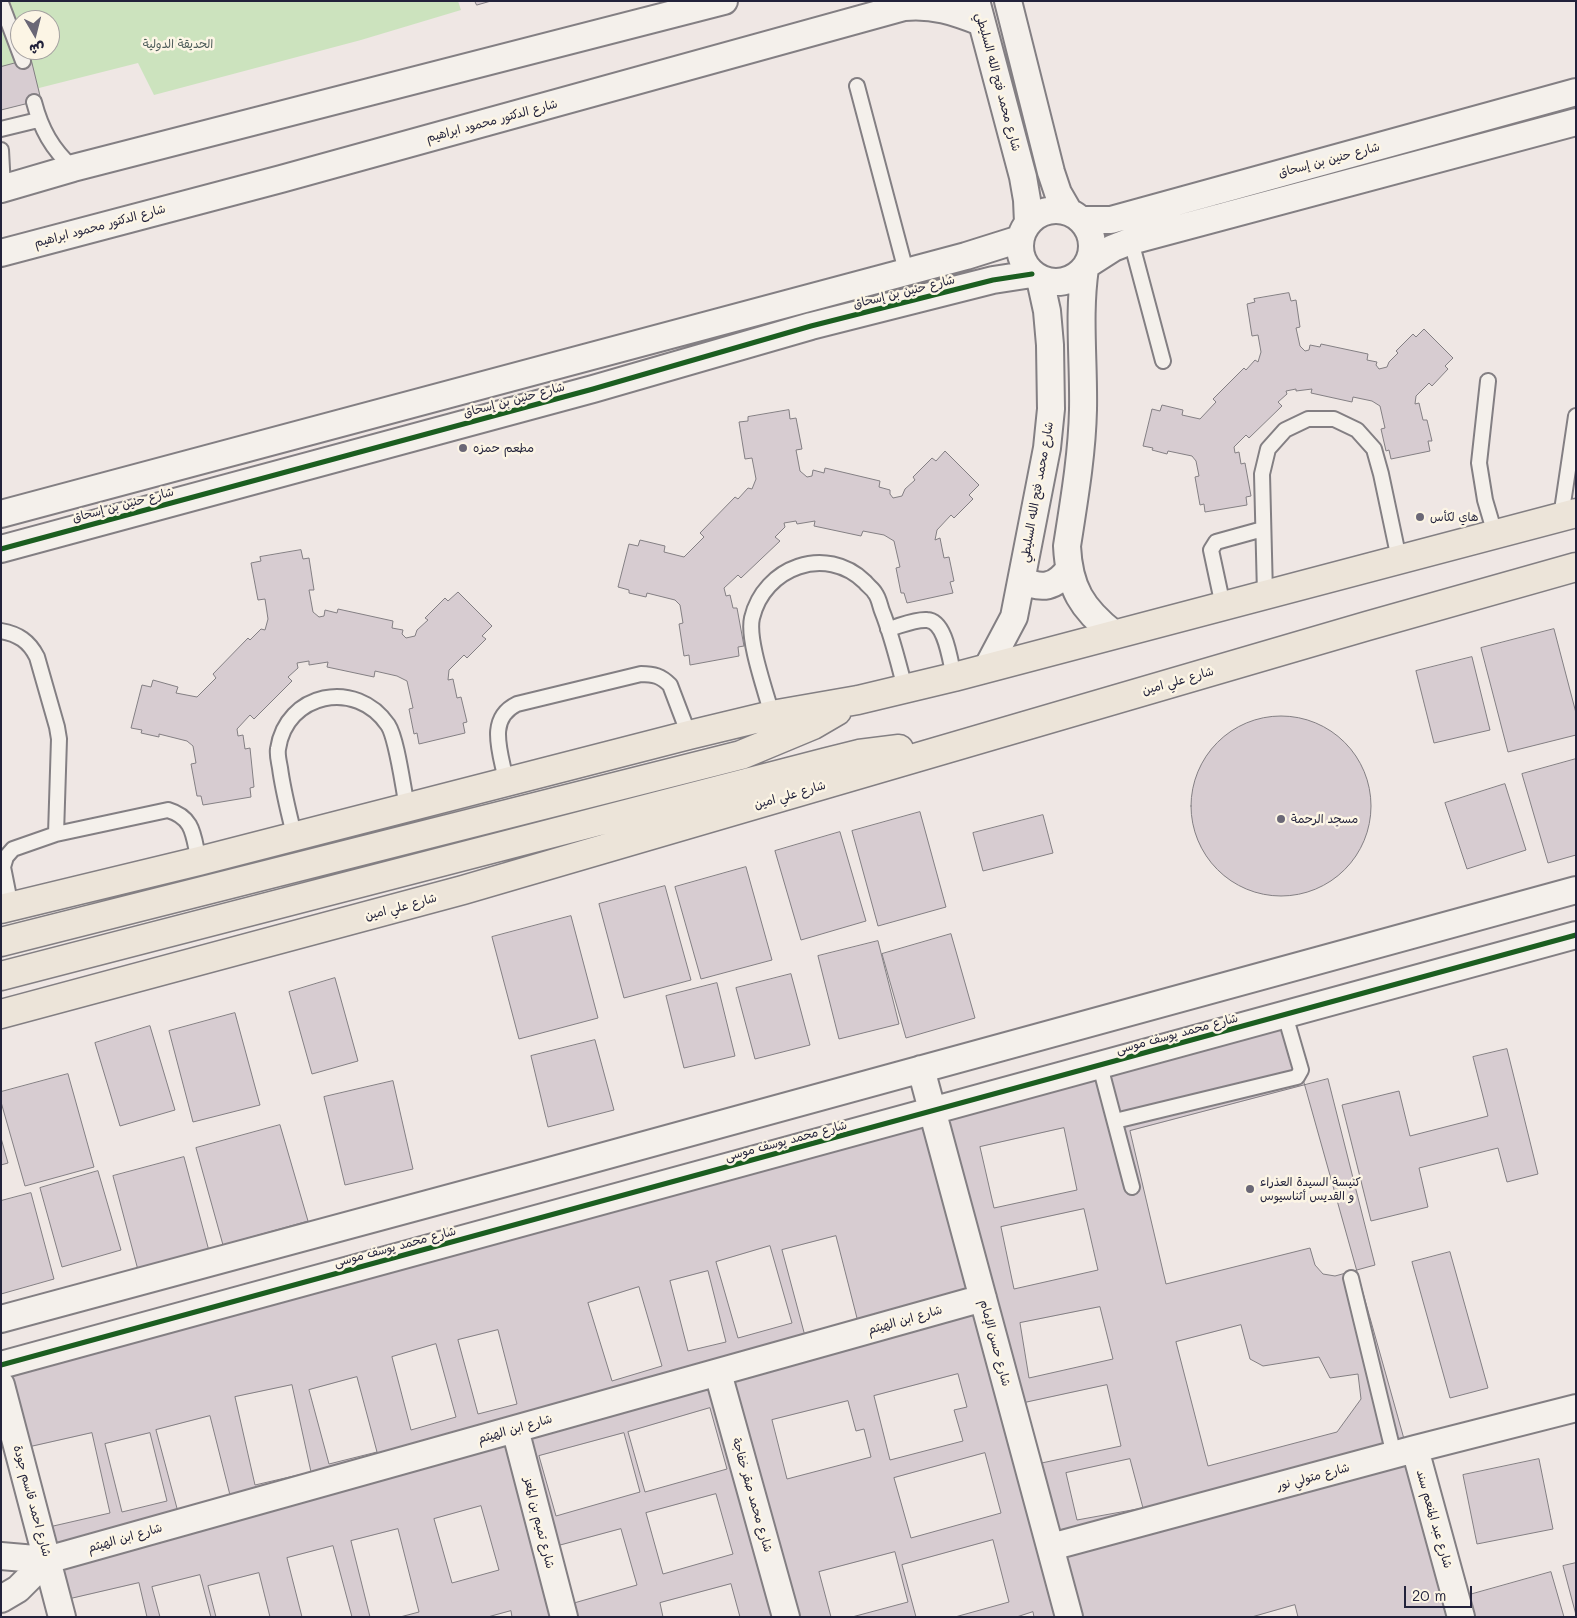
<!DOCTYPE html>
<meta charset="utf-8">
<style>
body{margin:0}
#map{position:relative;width:1577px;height:1618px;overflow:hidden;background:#efe7e4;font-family:Mali,"Playpen Sans Arabic",sans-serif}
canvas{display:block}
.frame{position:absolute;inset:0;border:2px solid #22223b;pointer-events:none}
.north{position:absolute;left:10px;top:10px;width:50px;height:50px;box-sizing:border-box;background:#fcf5e5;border:1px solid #a5a1a1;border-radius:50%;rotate:172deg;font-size:14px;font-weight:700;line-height:20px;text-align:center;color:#22223b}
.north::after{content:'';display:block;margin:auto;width:18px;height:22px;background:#6a6776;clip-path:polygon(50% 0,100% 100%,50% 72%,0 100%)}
.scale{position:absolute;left:1404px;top:1586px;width:68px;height:22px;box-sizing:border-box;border:2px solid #22223b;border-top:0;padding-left:6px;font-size:15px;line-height:18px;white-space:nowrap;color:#22223b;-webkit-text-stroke:4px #fcf5e5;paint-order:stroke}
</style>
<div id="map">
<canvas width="1577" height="1618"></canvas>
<div class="frame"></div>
<div class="north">ش</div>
<div class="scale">20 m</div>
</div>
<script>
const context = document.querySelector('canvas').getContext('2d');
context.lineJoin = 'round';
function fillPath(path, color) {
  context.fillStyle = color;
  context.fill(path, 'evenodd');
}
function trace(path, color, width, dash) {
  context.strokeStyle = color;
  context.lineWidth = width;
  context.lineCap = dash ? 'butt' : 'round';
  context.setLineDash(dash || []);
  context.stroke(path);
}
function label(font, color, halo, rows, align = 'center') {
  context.font = font + ' Mali,"Playpen Sans Arabic",sans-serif';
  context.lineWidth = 5;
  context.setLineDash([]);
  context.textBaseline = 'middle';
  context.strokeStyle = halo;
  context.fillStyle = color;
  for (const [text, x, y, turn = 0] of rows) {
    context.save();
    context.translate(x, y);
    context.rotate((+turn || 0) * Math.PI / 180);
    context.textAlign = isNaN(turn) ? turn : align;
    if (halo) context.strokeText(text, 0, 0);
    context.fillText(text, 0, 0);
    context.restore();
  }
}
const green = new Path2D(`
 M 1,1 L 458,1 L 461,10 L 361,40 L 154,95 L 138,63 L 39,88 L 41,100 L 1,110 ZM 20,20 L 50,20 L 50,50 L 20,50 Z`);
const building = new Path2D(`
 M 475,1 L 491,1 L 477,5 Z
 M 31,59 L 41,100 L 1,110 L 1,67 Z
 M 1289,293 L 1291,301 L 1296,300 L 1300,327 L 1296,328 L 1300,346 L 1305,351 L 1309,350 L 1310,345 L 1320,347 L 1321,344 L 1368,354 L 1367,360 L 1377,362 L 1376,365 L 1379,369 L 1387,367 L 1389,362 L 1398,353 L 1396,351 L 1413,334 L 1416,337 L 1424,329 L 1453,358 L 1445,366 L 1448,369 L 1432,386 L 1429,383 L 1416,396 L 1415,404 L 1419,403 L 1423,420 L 1427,420 L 1432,441 L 1428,441 L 1430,451 L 1391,459 L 1389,450 L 1386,451 L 1381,429 L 1385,428 L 1380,406 L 1372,401 L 1353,397 L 1352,402 L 1311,393 L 1312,389 L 1296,391 L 1296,389 L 1286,391 L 1287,394 L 1278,402 L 1282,406 L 1249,438 L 1246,435 L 1234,447 L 1235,453 L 1239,452 L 1241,464 L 1245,463 L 1251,496 L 1246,497 L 1247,505 L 1205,512 L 1204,504 L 1200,505 L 1195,477 L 1199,476 L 1196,461 L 1192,456 L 1168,451 L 1167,454 L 1152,450 L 1153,448 L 1143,446 L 1152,409 L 1160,411 L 1162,405 L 1183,410 L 1182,415 L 1200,419 L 1216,402 L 1213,399 L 1244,368 L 1246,370 L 1255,360 L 1258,362 L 1261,352 L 1258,335 L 1252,336 L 1247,304 L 1255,302 L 1254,299 Z
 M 789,410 L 790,419 L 796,418 L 802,449 L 796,450 L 800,471 L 807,477 L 812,476 L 813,470 L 824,473 L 825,468 L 880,481 L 879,487 L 890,490 L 890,494 L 893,498 L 902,496 L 905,489 L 915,480 L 913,477 L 932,458 L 936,461 L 945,451 L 979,485 L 969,495 L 973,499 L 954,518 L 951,515 L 937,530 L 935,540 L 940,538 L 944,558 L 949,557 L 954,581 L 950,582 L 953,593 L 907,603 L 904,593 L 901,593 L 896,568 L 900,567 L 894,541 L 884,535 L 863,531 L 861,536 L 814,526 L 815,521 L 797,524 L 796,521 L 784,523 L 785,527 L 775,537 L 780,541 L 741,578 L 738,575 L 724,588 L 726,596 L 730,595 L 733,608 L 737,608 L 744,646 L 738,647 L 739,656 L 690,665 L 689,655 L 684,656 L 679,624 L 683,623 L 680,605 L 675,600 L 647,593 L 646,597 L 629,593 L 629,590 L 618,587 L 629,544 L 638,546 L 640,540 L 665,546 L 664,552 L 684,557 L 704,537 L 700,533 L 735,497 L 738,499 L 748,488 L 752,489 L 756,479 L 752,458 L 745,459 L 739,422 L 748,421 L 748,417 Z
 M 301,550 L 303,559 L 309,558 L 314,590 L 309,590 L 313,612 L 319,617 L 324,616 L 325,610 L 337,613 L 338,609 L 393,621 L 392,628 L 403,630 L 402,634 L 406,638 L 415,636 L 417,630 L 428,620 L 425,618 L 445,598 L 448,601 L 458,592 L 492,626 L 482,636 L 486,639 L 467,658 L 464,655 L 449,670 L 448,680 L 453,679 L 457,698 L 461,697 L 467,722 L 463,723 L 465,733 L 419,744 L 417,733 L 414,734 L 409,709 L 413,708 L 407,681 L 397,676 L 375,671 L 374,677 L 327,667 L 328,662 L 309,665 L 309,661 L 297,663 L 298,668 L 288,677 L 292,681 L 254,719 L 250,715 L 237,729 L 238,736 L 243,735 L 245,749 L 250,748 L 254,787 L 250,788 L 251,797 L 203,805 L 201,796 L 197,796 L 191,764 L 196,763 L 193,746 L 187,741 L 159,734 L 159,737 L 141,733 L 142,730 L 131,728 L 142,685 L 151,687 L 153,680 L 178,687 L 176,693 L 197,697 L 216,678 L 213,674 L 248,638 L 250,640 L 261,629 L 265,630 L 268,619 L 265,599 L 258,600 L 251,563 L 261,561 L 260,557 Z
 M 1554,629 L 1576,713 L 1576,735 L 1508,752 L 1481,648 Z
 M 1472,657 L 1490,730 L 1434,743 L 1416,671 Z
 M1191 806a90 90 0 1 1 180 0a90 90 0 1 1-180 0Z
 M 1576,759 L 1576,855 L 1548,863 L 1522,774 Z
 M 1505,784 L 1526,850 L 1467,869 L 1445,803 Z
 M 920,812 L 946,907 L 878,926 L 852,831 Z
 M 1043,815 L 1053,853 L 983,871 L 973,833 Z
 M 840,832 L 866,921 L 801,940 L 775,851 Z
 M 746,867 L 772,960 L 701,979 L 675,887 Z
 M 665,886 L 691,980 L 624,998 L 599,904 Z
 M 571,916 L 598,1018 L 519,1039 L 492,937 Z
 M 951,934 L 975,1018 L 906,1038 L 882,954 Z
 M 878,941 L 899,1024 L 839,1039 L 818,956 Z
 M 791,974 L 810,1045 L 755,1059 L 736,988 Z
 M 335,978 L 358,1061 L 312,1074 L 289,992 Z
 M 717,983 L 735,1056 L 684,1068 L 666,996 Z
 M 235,1013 L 260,1105 L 193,1122 L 169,1031 Z
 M 1285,1015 L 1454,1617 L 62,1617 L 1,1365 Z
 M 150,1026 L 175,1110 L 120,1126 L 95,1043 Z
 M 595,1040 L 614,1110 L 548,1127 L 531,1056 Z
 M 1507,1049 L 1538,1174 L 1507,1182 L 1498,1148 L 1419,1168 L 1428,1207 L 1371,1221 L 1342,1105 L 1399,1091 L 1410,1136 L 1488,1116 L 1473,1057 Z
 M 68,1074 L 94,1167 L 25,1186 L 1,1102 L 1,1092 Z
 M 1328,1079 L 1375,1265 L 1335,1276 L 1323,1274 L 1315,1265 L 1310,1248 L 1166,1284 L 1130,1131 Z
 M 393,1081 L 413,1169 L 345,1185 L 324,1097 Z
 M 280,1125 L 308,1221 L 223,1245 L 196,1148 Z
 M 1064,1128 L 1077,1190 L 994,1208 L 980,1147 Z
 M 1,1138 L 8,1163 L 1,1165 Z
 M 184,1157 L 209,1251 L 138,1270 L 113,1176 Z
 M 98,1171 L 121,1250 L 62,1267 L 40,1188 Z
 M 31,1193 L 54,1279 L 1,1294 L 1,1201 Z
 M 1084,1209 L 1098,1270 L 1014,1289 L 1001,1227 Z
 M 836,1236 L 858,1322 L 805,1336 L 782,1250 Z
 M 770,1246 L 792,1323 L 738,1338 L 716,1262 Z
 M 1450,1252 L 1488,1388 L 1450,1398 L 1412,1262 Z
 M 708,1271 L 726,1342 L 688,1351 L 670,1281 Z
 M 639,1287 L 662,1366 L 612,1381 L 588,1303 Z
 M 1100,1307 L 1113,1359 L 1029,1378 L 1020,1323 Z
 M 1241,1325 L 1250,1359 L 1263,1366 L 1319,1357 L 1330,1378 L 1358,1374 L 1361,1399 L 1337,1432 L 1208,1466 L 1176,1342 Z
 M 498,1330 L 517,1404 L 478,1414 L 458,1340 Z
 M 436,1344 L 456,1417 L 411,1430 L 392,1357 Z
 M 958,1374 L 967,1407 L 954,1410 L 963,1441 L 890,1460 L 874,1396 Z
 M 357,1377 L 377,1452 L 329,1464 L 309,1390 Z
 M 292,1385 L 311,1472 L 255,1485 L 235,1397 Z
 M 1107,1385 L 1121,1446 L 1037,1464 L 1024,1403 Z
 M 848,1401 L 856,1431 L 864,1429 L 871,1457 L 787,1479 L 772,1420 Z
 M 710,1408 L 727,1469 L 645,1492 L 628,1432 Z
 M 210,1416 L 231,1499 L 178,1512 L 156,1430 Z
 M 92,1433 L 110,1513 L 49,1527 L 30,1447 Z
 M 150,1433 L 167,1501 L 122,1512 L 105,1444 Z
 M 624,1433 L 640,1492 L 556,1516 L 539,1456 Z
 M 985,1453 L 1001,1513 L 911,1538 L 894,1478 Z
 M 1130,1459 L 1143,1508 L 1077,1520 L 1066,1473 Z
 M 1539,1459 L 1553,1529 L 1477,1544 L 1463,1475 Z
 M 716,1494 L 733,1554 L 663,1574 L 646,1513 Z
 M 481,1506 L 499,1570 L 452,1583 L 434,1519 Z
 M 398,1529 L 419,1612 L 400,1617 L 370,1617 L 351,1541 Z
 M 621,1529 L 637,1585 L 574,1603 L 558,1546 Z
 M 993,1540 L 1009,1602 L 955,1617 L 916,1617 L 902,1565 Z
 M 333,1546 L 352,1617 L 302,1617 L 287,1558 Z
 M 895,1552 L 908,1602 L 852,1617 L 831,1617 L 819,1572 Z
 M 1576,1563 L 1576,1615 L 1563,1566 Z
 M 1551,1572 L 1564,1617 L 1468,1617 L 1462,1597 Z
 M 259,1573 L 270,1617 L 216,1617 L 208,1586 Z
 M 200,1575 L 211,1617 L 160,1617 L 152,1587 Z
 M 139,1583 L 147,1617 L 74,1617 L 70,1599 Z
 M 731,1584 L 740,1617 L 663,1617 L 660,1603 Z
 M 1295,1605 L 1298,1617 L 1252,1617 Z
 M 511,1611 L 512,1617 L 488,1617 Z
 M 1033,1612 L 1034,1617 L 1017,1617 Z`);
const lane = new Path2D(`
 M 1,3 L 23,61
 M 857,86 L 906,271
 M 34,102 C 41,129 52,149 73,168
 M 1,129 L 38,120
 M 1,150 L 3,188
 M 1131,241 L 1163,361
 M 1488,381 L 1479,463 L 1485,500 L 1495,534
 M 1561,517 L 1576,416
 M 1265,594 L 1262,474 L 1268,449 L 1285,430 L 1308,419 L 1334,419 L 1357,430 L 1374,449 L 1381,474 L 1399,559
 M 1223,606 L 1211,550 L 1216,542 L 1263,529
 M 888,629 C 900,626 915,619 927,620 C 946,621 950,661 954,677
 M 1,631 C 18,634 29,641 37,657 L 57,727 L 59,739 L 56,834
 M 772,715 C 766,692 747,640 752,618 C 764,567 826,544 865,582 C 868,586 873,589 875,593 C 879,598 880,606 882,611 C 892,636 898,662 905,688
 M 506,781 C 501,753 486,719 517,704 L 641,674 C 654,674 661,676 670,685 L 689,735
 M 294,835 C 289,813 283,791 280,768 C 279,762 277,755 278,749 C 286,693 356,678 388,725 C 397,739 403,788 407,806
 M 11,907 L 3,867 L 6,857 L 13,849 L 56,834 L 168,810 C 195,818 193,837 199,861
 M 1100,1066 L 1132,1187
 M 1115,1121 L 1297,1077 L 1301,1070 L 1285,1015
 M 1351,1278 L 1394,1455`);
const street = new Path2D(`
 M 1008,1 L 1051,172 L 1058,193 L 1069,212
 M 977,4 L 1023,177 L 1027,200 L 1028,223
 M 1,189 L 73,168 L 724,1
 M1020 246a36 36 0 1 1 72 0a36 36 0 1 1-72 0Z
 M 1082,220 L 1111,220 L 1576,92
 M 1,253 L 281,179 L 904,7 C 933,4 955,12 981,22
 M 1088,264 L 1113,248 L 1131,241 L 1576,122
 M 1085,268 C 1078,315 1084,362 1083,410 C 1082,455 1074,501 1067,546 C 1069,588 1082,609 1114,634
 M 1,514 L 966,256 L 1020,239
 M 1,549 L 593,389 L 811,326 L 993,280 L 1032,274
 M 1022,579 C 1041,591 1056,587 1069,569
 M 987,668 L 1014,617 L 1047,448 L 1051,409 L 1050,345 L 1047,311 L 1040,279
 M 921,1069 L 1069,1617
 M 1,1319 L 535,1175 L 1576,890
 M 1,1365 L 1576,935
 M 718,1373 L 786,1617
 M 1,1385 L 62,1617
 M 515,1429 L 564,1617
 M 1415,1449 L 1461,1617
 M 1051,1547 L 1415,1449 L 1576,1408
 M 1,1556 L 47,1560 L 983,1298
 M 1,1599 L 18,1589 L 47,1560`);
const primary = new Path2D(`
 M 1,909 L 199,861 L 689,735 L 772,715 L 858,700 L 954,677 L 1576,513
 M 1,942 L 741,755 L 813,725 L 837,711
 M 1,976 L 827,762 L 859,754 L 899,749
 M 1,1014 L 463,890 L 1367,626 L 1576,567`);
const cycleway = new Path2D(`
 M 1,549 L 593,389 L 811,326 L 993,280 L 1032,274
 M 1,1365 L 1576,935`);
const markers = [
 [463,448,5,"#6a6776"],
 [1420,517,5,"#6a6776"],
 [1281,819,5,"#6a6776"],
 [1250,1189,5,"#6a6776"]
];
const parkNames = [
 ["الحديقة الدولية",178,44]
];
const streetNames = [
 ["شارع محمد فتح الله السليطي",998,82,75],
 ["شارع الدكتور محمود ابراهيم",492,121,-15],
 ["شارع حنين بن إسحاق",1329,160,-15],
 ["شارع الدكتور محمود ابراهيم",100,226,-15],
 ["شارع حنين بن إسحاق",904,292,-14],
 ["شارع حنين بن إسحاق",514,400,-15],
 ["شارع محمد فتح الله السليطي",1037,492,-80],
 ["شارع حنين بن إسحاق",123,505,-15],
 ["شارع علي امين",1178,681,-16],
 ["شارع علي امين",790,795,-16],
 ["شارع علي امين",401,907,-15],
 ["شارع محمد يوسف موسى",1177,1034,-15],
 ["شارع محمد يوسف موسى",786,1141,-15],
 ["شارع محمد يوسف موسى",395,1247,-15],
 ["شارع ابن الهيثم",905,1320,-16],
 ["شارع حسن الإمام",995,1343,75],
 ["شارع ابن الهيثم",515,1429,-16],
 ["شارع متولي نور",1313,1477,-15],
 ["شارع محمد صقر خفاجة",752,1495,74],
 ["شارع احمد قاسم جودة",32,1501,75],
 ["شارع عبد المنعم سند",1434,1519,74],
 ["شارع تميم بن المعز",539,1523,76],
 ["شارع ابن الهيثم",125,1538,-16]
];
const poiNames = [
 ["مطعم حمزه",473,448],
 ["هاي لكأس",1430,517],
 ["مسجد الرحمة",1291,819],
 ["كنيسة السيدة العذراء",1260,1182],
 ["و القديس أثناسيوس",1260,1196]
];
fillPath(green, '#cce3be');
fillPath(building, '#d7ccd1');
trace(building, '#837f83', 1);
trace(lane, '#837f83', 18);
trace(street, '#837f83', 30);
trace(primary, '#837f83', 31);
trace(lane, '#f4f0eb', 14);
trace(street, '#f4f0eb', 26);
trace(primary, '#ece4d9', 28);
trace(cycleway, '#1b5e20', 5);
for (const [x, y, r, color] of markers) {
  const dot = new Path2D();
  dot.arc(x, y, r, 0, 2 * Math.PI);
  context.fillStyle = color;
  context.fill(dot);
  trace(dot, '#fcf5e5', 2);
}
label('12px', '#4c5b59', '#fcf5e5', parkNames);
label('12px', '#22223b', '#fcf5e5', streetNames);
label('12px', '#22223b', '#fcf5e5', poiNames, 'left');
</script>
